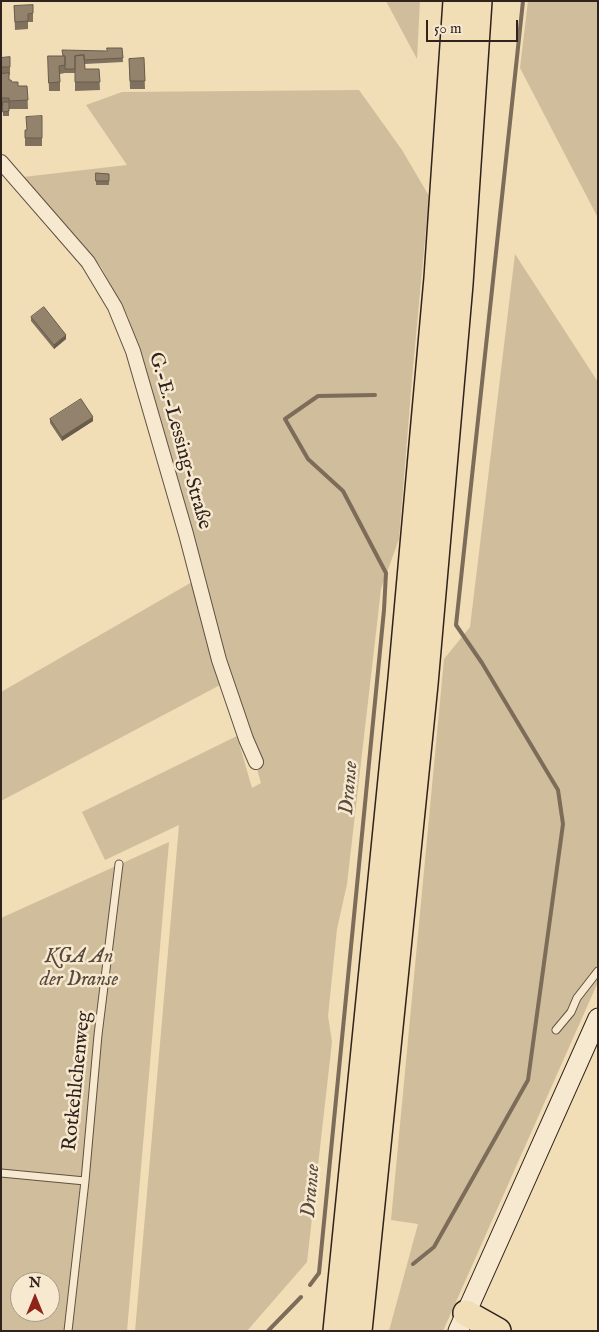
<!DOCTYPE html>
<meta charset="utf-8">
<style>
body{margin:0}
#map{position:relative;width:599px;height:1332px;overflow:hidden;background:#f1ddb6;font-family:"IM FELL English",serif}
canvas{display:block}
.frame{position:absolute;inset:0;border:2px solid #30221c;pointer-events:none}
.north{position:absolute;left:10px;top:1272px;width:50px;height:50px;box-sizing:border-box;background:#f6e9d0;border:1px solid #a79988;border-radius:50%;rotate:0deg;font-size:14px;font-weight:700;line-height:20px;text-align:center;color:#30221c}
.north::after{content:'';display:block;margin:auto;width:18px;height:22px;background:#8f2418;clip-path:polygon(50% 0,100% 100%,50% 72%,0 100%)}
.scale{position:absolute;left:426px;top:20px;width:92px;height:22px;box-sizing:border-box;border:2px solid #30221c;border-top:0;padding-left:6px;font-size:15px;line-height:18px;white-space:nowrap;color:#30221c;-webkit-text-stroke:4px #f6e9d0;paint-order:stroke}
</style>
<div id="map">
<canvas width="599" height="1332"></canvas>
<div class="frame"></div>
<div class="north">N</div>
<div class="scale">50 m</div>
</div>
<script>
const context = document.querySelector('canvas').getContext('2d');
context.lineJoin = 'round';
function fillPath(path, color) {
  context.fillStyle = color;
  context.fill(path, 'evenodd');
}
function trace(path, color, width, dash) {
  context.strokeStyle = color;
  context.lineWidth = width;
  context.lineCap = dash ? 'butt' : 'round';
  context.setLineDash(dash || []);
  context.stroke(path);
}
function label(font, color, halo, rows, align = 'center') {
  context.font = font + ' "IM FELL English",serif';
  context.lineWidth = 5;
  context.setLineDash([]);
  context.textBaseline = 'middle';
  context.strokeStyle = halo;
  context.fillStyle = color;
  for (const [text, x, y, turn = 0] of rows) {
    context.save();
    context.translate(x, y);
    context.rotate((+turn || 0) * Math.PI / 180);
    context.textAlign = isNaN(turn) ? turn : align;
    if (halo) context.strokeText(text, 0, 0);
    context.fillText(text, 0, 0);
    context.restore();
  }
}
const green = new Path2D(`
 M 386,1 L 420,1 L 417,59 Z
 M 528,1 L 598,1 L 598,218 L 520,68 Z
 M 359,90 L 402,150 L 429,196 L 412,379 L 399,539 L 381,589 L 347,884 L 337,929 L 328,1016 L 332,1042 L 307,1262 L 247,1331 L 135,1331 L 179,825 L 105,860 L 82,812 L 237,736 L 252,788 L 261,783 L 128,317 L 101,267 L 23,177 L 127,165 L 86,105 L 122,92 Z
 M 515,254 L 598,382 L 598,982 L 443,1331 L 389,1331 L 418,1224 L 391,1220 L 444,659 L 470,627 Z
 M 192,582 L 222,684 L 1,801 L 1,692 Z
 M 169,842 L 127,1331 L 1,1331 L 1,918 ZM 20,1282 L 50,1282 L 50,1312 L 20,1312 Z`);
const stream = new Path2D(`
 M 413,1264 L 434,1247 L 528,1080 L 563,824 L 558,790 L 482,663 L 456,625 L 523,1
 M 310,1285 L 319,1273 L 384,610 L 386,573 L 343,491 L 308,459 L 285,419 L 318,396 L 375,395
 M 268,1331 L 301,1297`);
const lane = new Path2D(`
 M 556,1030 L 571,1012 L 577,998 L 598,971
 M 1,1173 L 85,1181
 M 68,1331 L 85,1181 L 98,1035 L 119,864`);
const street = new Path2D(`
 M 1,162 L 88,262 L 115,307 L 133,351 L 186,534 L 219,660 L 246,739 L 256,762`);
const secondary = new Path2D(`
 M 458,1331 L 510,1215 L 598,1018`);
const highway = new Path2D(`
 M 466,1313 L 498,1331
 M 336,1331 L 401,679 L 437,278 L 456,1
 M 359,1331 L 425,684 L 460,284 L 479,1`);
const wall = new Path2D(`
 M 341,1 L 355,1 L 355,2 L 341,2 Z
 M 33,5 L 33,22 L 28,22 L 28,29 L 15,30 L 14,6 Z
 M 122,48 L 123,62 L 85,64 L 85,69 L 99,69 L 100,90 L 75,91 L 75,73 L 65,73 L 60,74 L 60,91 L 49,91 L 48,56 L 62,56 L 107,51 Z
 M 10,57 L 10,75 L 9,75 L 9,80 L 18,86 L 27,86 L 28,109 L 9,109 L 9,116 L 3,116 L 3,106 L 1,106 L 1,58 Z
 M 144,58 L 145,89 L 130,89 L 129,59 Z
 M 42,116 L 42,146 L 25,146 L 25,130 L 27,130 Z
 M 96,173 L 109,174 L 109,185 L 96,185 Z
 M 31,317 L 66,339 L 54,349 L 31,321 Z
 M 50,419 L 93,421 L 62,441 L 50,423 Z`);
const shadedWall = new Path2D(`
 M 66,335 L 66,339 L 54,349 L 54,345 Z
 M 93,417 L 93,421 L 62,441 L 62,437 Z`);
const building = new Path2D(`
 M 33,5 L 33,13 L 28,14 L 28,21 L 15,22 L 14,6 Z
 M 107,48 L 122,48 L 123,58 L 84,60 L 84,55 L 75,56 L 75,69 L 65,69 L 65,56 L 63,56 L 62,50 L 107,51 Z
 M 84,55 L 85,69 L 99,69 L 100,82 L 75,82 L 75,56 Z
 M 48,56 L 65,56 L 65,65 L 59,66 L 60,82 L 49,83 Z
 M 10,57 L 10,67 L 1,67 L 1,58 Z
 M 144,58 L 145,81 L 130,81 L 129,59 Z
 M 9,73 L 9,80 L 11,80 L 12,82 L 18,82 L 18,86 L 27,86 L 28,100 L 9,101 L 9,98 L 1,98 L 1,74 Z
 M 3,102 L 9,102 L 9,111 L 3,112 Z
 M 42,116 L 42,138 L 25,138 L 25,130 L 27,130 L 26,117 Z
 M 96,173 L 109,174 L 109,181 L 96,181 Z
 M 44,307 L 66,335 L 54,345 L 31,317 Z
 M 81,399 L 93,417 L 62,437 L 50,419 Z`);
const streetNames = [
 ["G.-E.-Lessing-Straße",179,441,74],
 ["Rotkehlchenweg",78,1081,-84]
];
const parkNames = [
 ["KGA An",79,958],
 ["der Dranse",79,981]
];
const waterNames = [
 ["Dranse",350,788,-85],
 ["Dranse",312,1191,-85]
];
fillPath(green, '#d0bd9c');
trace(stream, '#7c6c59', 4);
trace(lane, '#605142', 9);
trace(street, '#605142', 16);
trace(secondary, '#30221c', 21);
trace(highway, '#30221c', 28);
trace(lane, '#f6e9d0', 7);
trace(street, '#f6e9d0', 14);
trace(secondary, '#f6e9d0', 19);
trace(highway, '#f1ddb6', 25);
fillPath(wall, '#7f715d');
fillPath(shadedWall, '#685c4c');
fillPath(building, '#94836c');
trace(building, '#685c4c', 1);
label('20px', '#30221c', '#f6e9d0', streetNames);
label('italic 20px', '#58493c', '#f6e9d0', parkNames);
label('italic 21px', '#5c4d40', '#f6e9d0', waterNames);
</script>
